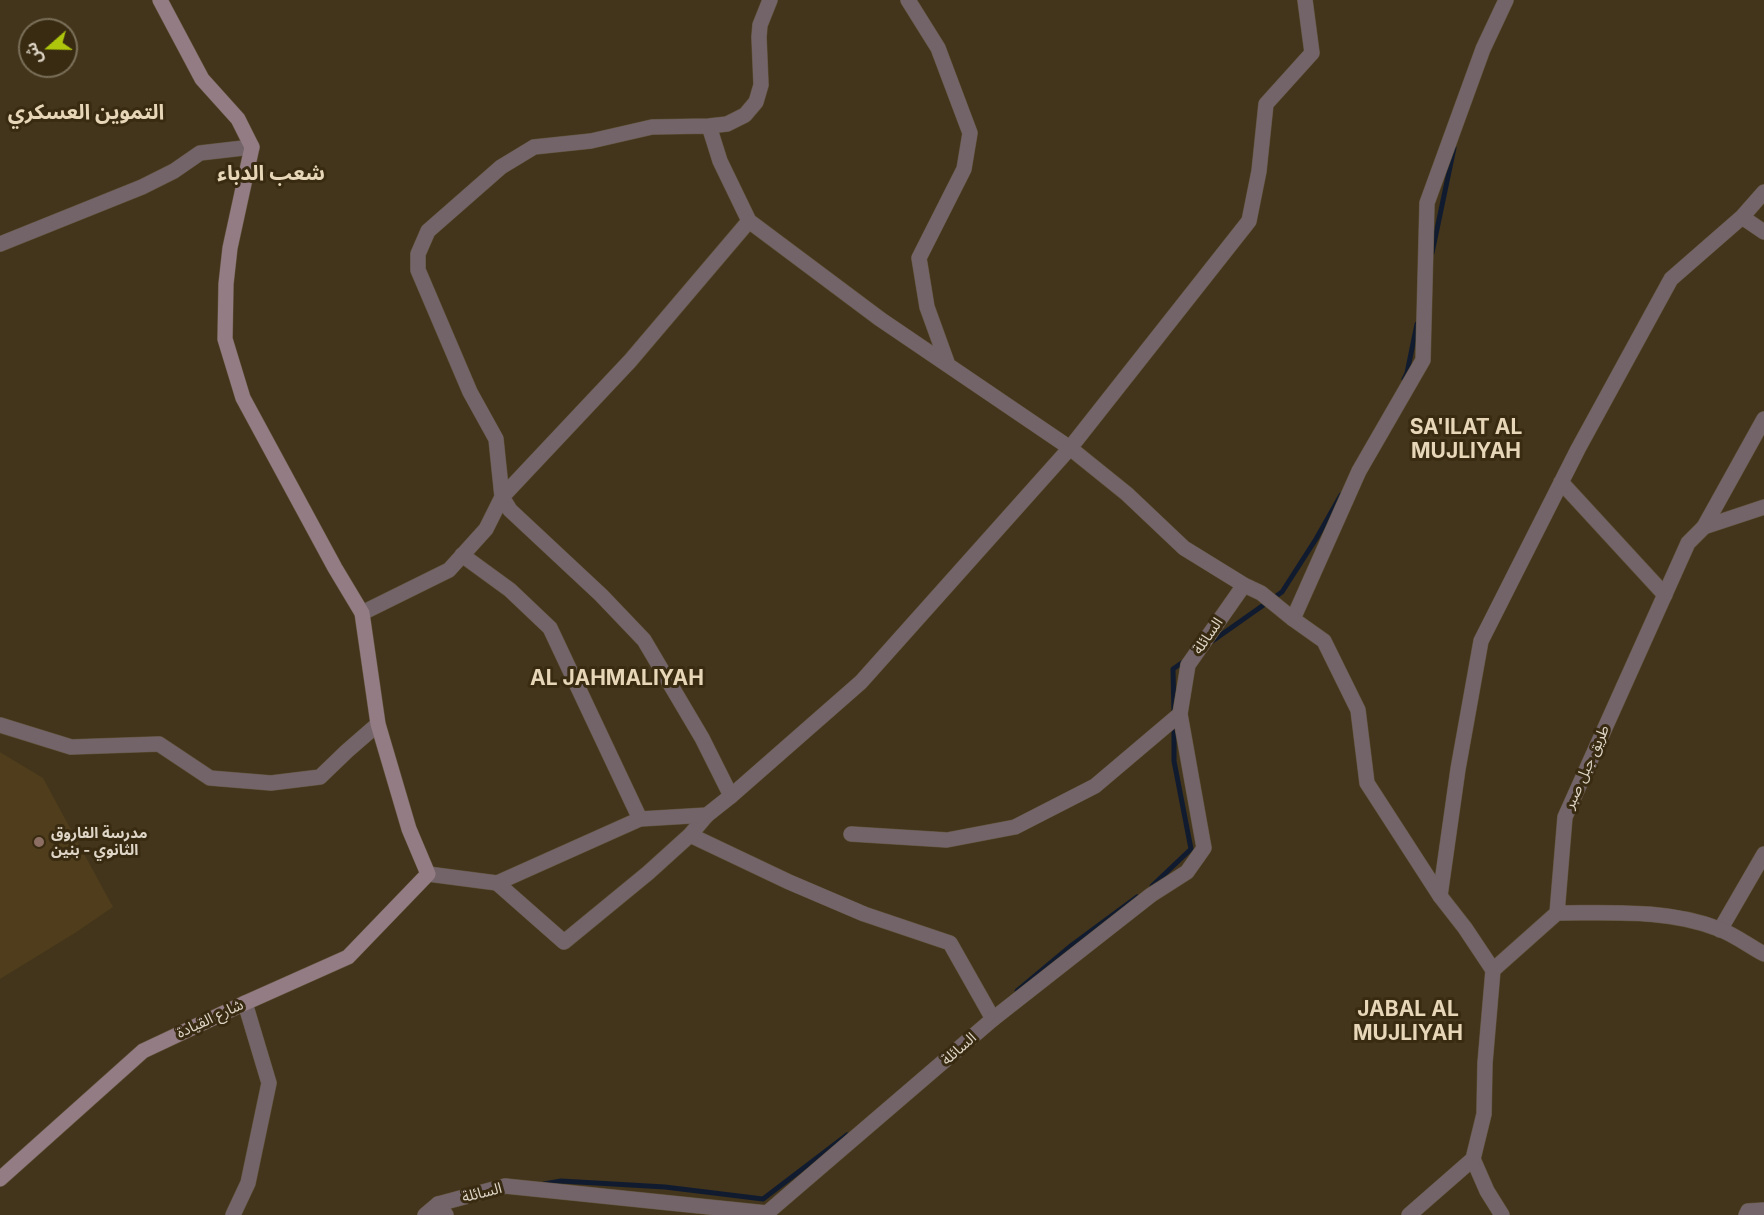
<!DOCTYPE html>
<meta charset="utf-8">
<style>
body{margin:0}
#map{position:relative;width:1764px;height:1215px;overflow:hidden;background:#43351b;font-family:Inter,"Noto Sans Arabic",sans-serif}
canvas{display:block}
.north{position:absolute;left:18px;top:18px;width:60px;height:60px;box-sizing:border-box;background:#382b11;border:2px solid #7a6f59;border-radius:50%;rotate:250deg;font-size:16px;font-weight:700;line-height:24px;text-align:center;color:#ded5c6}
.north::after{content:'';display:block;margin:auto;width:21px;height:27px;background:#aec60c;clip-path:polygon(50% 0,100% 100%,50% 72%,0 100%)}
</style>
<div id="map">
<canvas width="1764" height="1215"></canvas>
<div class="north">ش</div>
</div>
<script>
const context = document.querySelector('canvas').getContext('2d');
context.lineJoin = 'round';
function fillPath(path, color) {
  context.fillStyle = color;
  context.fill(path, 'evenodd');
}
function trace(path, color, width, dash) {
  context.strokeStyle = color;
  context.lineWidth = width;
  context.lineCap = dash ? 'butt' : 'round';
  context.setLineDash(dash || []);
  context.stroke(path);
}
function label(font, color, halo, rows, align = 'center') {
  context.font = font + ' Inter,"Noto Sans Arabic",sans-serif';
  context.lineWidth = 6;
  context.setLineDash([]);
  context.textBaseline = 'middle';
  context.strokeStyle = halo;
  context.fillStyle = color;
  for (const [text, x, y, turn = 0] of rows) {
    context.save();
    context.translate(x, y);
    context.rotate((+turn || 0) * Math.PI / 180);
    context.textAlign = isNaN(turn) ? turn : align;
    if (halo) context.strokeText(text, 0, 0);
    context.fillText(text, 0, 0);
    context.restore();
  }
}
const built = new Path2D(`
 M 0,752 L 43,778 L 113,907 L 75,933 L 0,979 Z`);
const stream = new Path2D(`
 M 1432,253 L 1454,148
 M 1404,379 L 1407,373 L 1417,324
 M 1211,642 L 1282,592 L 1316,539 L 1341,495
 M 1174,713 L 1173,669 L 1186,660
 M 1152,886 L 1191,849 L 1174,761 L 1174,722
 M 1017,991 L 1072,945 L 1137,897
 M 544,1184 L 561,1181 L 665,1187 L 763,1199 L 847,1135`);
const minor = new Path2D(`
 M 908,0 L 938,48 L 970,133 L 964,169 L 919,258 L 927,307 L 948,365
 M 709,126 L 720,161 L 749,221 L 880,319 L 1070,448
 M 1742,217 L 1764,232
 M 0,244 L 142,187 L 174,171 L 200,153 L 252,147
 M 1561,482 L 1665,595
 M 1704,527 L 1764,419
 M 462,555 L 510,590 L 550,628 L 640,819
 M 362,613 L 449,570 L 486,529 L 502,497 L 630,361 L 749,221
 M 1293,619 L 1359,471 L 1423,360 L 1427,203 L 1483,49 L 1506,0
 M 0,725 L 71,747 L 159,744 L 210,778 L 271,783 L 320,777 L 347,751 L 378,724
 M 731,796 L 702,738 L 644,640 L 601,595 L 510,510 L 502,497 L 496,439 L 470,392 L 418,270 L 418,254 L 428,231 L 501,167 L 534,147 L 591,141 L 652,127 L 709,126 L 727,124 L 745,115 L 756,102 L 761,85 L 759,37 L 760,25 L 770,0
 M 707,815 L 690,835 L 789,882 L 864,914 L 950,943 L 993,1019
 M 851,834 L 947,840 L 1015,827 L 1095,786 L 1180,714
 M 497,883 L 564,942 L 648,873 L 690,835
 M 1440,896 L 1458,769 L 1481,641 L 1578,449 L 1671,279 L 1742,217 L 1764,192
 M 1720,930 L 1764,854
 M 1473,1159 L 1487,1191 L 1502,1215
 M 438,1204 L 446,1215
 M 233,1215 L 248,1183 L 269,1083 L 245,1003
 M 1746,1215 L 1748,1211 L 1764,1210`);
const tertiary = new Path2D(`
 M 1070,448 L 1127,494 L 1184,548 L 1244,585 L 1261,593 L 1293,619 L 1324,641 L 1358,710 L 1367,783 L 1440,896 L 1465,928 L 1493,970
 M 428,874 L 497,883 L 640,819 L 707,815 L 731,796 L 861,682 L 1070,448 L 1249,221 L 1259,171 L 1266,104 L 1312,53 L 1305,0
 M 1557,913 C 1611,913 1668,909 1719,929 C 1735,935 1749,946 1764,954
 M 425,1215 L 438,1204 L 505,1186 L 767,1213 L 993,1019 L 1151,895 L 1187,872 L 1204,848 L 1180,714 L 1188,665 L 1244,585
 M 1409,1215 L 1473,1159 L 1484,1114 L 1485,1063 L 1493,970 L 1557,913 L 1565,817 L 1688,543 L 1704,527 L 1764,507`);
const secondary = new Path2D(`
 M 0,1179 L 143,1051 L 245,1003 L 348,957 L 428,874 L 409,829 L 378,724 L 362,613 L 335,568 L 243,398 L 225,339 L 226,284 L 230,248 L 252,147 L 238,119 L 202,79 L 160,0`);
const markers = [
 [39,842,6,"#8d6e63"]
];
const streetNames = [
 ["السائلة",1208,636,-55],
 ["طريق جبل صبر",1587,767,-66],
 ["شارع القيادة",210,1019,-25],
 ["السائلة",959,1049,-41],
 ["السائلة",482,1193,-14]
];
const poiNames = [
 ["مدرسة الفاروق",51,833],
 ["الثانوي - بنين",51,850]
];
const districtNames = [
 ["التموين العسكري",86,113],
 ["شعب الدباء",271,174],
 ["SA'ILAT AL",1466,428],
 ["MUJLIYAH",1466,452],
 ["AL JAHMALIYAH",617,679],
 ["JABAL AL",1408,1010],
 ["MUJLIYAH",1408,1034]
];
fillPath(built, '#4f3d1c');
trace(stream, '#111b30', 5);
trace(minor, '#5f523a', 16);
trace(tertiary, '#5f523a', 16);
trace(secondary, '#5f523a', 16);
trace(minor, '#736469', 15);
trace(tertiary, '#736469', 15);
trace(secondary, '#937c84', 15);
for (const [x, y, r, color] of markers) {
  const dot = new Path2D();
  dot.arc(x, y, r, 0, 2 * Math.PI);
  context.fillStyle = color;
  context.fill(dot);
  trace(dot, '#382b11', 2);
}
label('15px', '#ded5c6', '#382b11', streetNames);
label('bold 15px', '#ded5c6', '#382b11', poiNames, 'left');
label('bold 21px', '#e7d6b8', '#382b11', districtNames);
</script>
